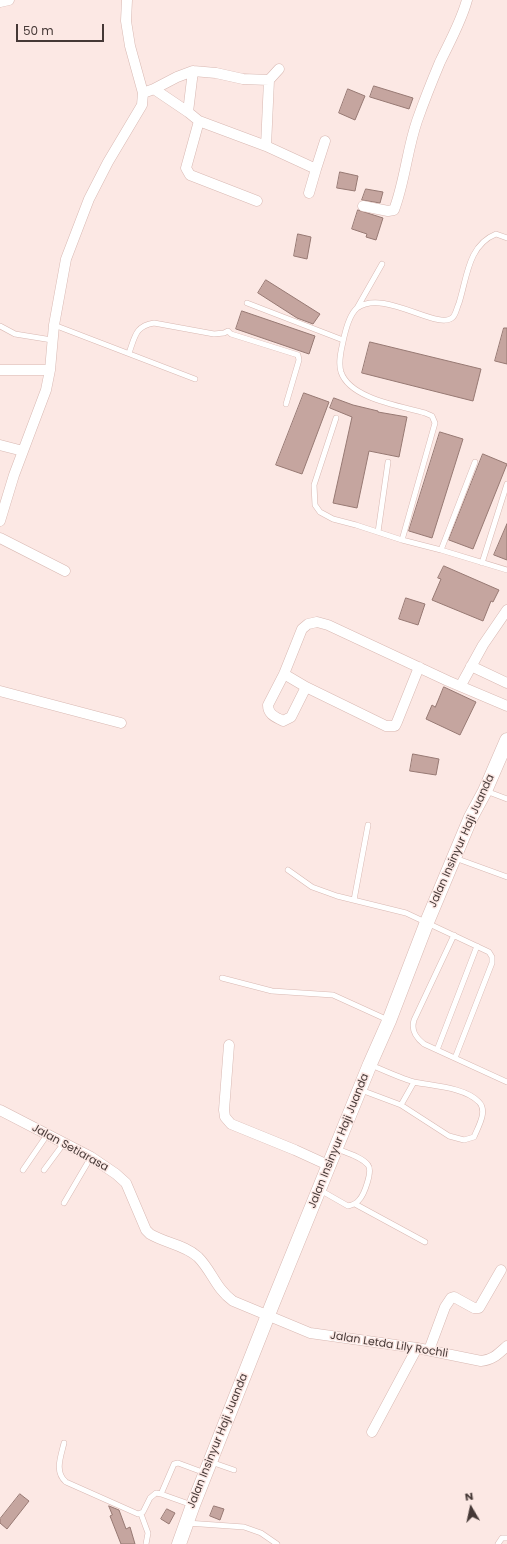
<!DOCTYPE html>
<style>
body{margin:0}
#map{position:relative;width:507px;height:1544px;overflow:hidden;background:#fce8e4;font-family:Poppins,sans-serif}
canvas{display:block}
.north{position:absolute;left:451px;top:1488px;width:40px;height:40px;-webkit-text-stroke:3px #fce8e4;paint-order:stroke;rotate:351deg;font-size:11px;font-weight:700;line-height:16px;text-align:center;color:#453836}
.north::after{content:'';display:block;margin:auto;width:14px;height:18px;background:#453836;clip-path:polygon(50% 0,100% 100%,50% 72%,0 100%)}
.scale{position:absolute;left:16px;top:24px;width:88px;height:18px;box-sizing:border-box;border:2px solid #453836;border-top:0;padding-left:5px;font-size:12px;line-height:14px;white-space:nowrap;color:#453836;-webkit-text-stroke:3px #fce8e4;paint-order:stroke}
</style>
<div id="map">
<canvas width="507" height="1544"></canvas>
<div class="north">N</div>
<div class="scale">50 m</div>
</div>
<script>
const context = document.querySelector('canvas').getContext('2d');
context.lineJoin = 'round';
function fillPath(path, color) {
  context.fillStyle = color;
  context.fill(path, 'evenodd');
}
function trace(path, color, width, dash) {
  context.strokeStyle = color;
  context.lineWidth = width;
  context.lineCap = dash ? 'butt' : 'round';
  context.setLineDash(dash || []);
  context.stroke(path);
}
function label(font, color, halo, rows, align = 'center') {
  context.font = font + ' Poppins,sans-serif';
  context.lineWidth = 3;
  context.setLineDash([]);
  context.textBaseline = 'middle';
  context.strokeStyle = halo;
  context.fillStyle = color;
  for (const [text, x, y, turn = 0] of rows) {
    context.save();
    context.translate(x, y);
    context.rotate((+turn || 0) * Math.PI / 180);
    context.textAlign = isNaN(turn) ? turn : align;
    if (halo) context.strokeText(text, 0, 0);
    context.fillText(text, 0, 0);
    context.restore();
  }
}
const building = new Path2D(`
 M 374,86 L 413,98 L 409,109 L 370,97 Z
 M 348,89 L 365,96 L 355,120 L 339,113 Z
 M 340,172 L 358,176 L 355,191 L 337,188 Z
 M 366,189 L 383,192 L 380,203 L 362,200 Z
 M 358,210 L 383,218 L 376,240 L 366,237 L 367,234 L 352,229 Z
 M 298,234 L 311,237 L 307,259 L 294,256 Z
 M 266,280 L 320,314 L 313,324 L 297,318 L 258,293 Z
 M 242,311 L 315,336 L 309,354 L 236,329 Z
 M 504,328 L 507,328 L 507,364 L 495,361 Z
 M 370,342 L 481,369 L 473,401 L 362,373 Z
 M 304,393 L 329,402 L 302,474 L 276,465 Z
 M 334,398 L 353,405 L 378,411 L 378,412 L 407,417 L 399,457 L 369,451 L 357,508 L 333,503 L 352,417 L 330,408 Z
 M 440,432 L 463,439 L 432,538 L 409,531 Z
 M 483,454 L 507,464 L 473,549 L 449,540 Z
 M 507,524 L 507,560 L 494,555 Z
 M 444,566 L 499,590 L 493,602 L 491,601 L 483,621 L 432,600 L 441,579 L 438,578 Z
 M 406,598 L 425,604 L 418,625 L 399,619 Z
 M 444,687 L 476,702 L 460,735 L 426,719 L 432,705 L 435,707 Z
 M 413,754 L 439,759 L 436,775 L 410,771 Z
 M 20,1494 L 29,1501 L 7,1529 L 0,1523 L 0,1519 Z
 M 109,1506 L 119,1510 L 126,1529 L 130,1527 L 135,1544 L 121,1544 L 110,1516 L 112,1515 Z
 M 214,1506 L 224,1509 L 220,1520 L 210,1516 Z
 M 167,1509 L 175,1513 L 169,1524 L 161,1519 Z`);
const lane = new Path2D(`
 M 507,238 L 496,234 C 468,245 467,278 459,303 C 457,307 456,314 453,317 C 439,332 384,288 357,308 C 349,315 345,332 343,342 C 341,351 338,362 341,372 C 350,399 401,406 425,413 L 432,416 L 435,423 L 402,540 L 441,550 L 507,570
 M 247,303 L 343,340
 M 357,308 L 382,264
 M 54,325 L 195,379
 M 0,326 L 15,334 L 52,340
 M 129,353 C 135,337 135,326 154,323 L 214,334 L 224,333 L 228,331 L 231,334 L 298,355 L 299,360 L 286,404
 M 336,418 L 314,485 L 315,505 L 320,512 L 333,519 L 356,525 L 402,540
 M 378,532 L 388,462
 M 441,550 L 475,462
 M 482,563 L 507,484
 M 486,791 L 507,799
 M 455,858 L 507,877
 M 288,870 L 312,887 L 337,896 L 406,913 L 489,952 L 492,957 L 492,963 L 455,1058
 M 354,900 L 368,825
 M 454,935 L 414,1020 C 411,1030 415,1037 424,1044 L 507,1082
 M 222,978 L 272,991 L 333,995 L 388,1020
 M 437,1050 L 477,946
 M 361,1090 L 401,1105 L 449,1136 L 464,1140 L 474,1137 C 478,1127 488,1111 479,1102 C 465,1087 432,1086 414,1082 C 400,1078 385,1071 371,1065
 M 401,1105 L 414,1082
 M 23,1170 L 47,1135
 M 44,1170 L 64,1143
 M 320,1190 L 348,1206 C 353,1205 356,1204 359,1200 C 364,1195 373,1171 368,1165 C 362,1157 347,1153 337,1149
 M 64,1203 L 91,1157
 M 355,1204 L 425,1242
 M 64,1443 C 61,1456 54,1472 66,1482 L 138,1514 L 143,1512 L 150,1498 L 156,1493 L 161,1494 L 192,1505
 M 211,1462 L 234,1470
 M 161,1494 L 174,1464 L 178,1463 L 205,1473
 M 141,1514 L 148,1533 L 146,1544
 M 187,1523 L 244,1527 L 261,1533 L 277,1544
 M 498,1544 L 502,1538 L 507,1538`);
const street = new Path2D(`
 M 0,2 L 9,0
 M 193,71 L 188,112 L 199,121 L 186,168 L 190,175 L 257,201
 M 154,89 L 188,112
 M 143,93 L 154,89 L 177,77 L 193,71 L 216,73 L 243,79 L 269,80 L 279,69
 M 199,121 L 266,146 L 269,80
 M 266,146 L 316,169 L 325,141
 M 309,193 L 316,169
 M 363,206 L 388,211 L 394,210 C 405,181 407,150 417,121 C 424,101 432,81 440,62 C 450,41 461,22 467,0
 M 0,370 L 50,370
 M 0,445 L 23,451
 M 0,521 L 14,475 L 46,390 L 50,370 L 54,325 L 66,259 L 89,199 L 108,162 L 142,105 L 143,93 L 130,46 L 126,21 L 127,0
 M 0,538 L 65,571
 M 471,666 L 507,683
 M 419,667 L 397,722 L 395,726 L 386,726 L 306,687 L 291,717 L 283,721 C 276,717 268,715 268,705 L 284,674 L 302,629 L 308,624 L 317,622 L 328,625 L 448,681 L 507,706
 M 284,674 L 306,687
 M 461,685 L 483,645 L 507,610
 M 0,691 L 121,723
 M 229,1045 L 224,1110 L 225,1117 L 231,1124 L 295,1150 L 330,1166
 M 0,1110 L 91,1157 L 116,1174 L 126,1183 L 146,1230 L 150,1234 C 165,1243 185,1245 198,1257 C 212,1271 216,1289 233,1301 L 310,1333 L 417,1348 L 481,1361 C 493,1360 498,1354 507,1346
 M 429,1350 L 445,1307 L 451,1298 L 454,1297 L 474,1308 L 479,1308 L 501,1270
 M 372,1432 L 417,1348`);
const secondary = new Path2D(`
 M 179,1544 L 193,1505 L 272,1305 L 370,1064 L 389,1021 L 427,922 L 471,817 L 485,791 L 507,740`);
const streetNames = [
 ["Jalan Insinyur Haji Juanda",462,841,-66],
 ["Jalan Insinyur Haji Juanda",339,1141,-68],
 ["Jalan Setiarasa",70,1148,29],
 ["Jalan Letda Lily Rochli",389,1345,9],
 ["Jalan Insinyur Haji Juanda",218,1441,-68]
];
fillPath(building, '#c5a59f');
trace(building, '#977973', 1);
trace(lane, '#d8b8b2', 6);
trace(street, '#d8b8b2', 11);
trace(secondary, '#d8b8b2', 15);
trace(lane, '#fff', 5);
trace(street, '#fff', 10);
trace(secondary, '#fff', 14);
label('11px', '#453836', '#fce8e4', streetNames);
</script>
